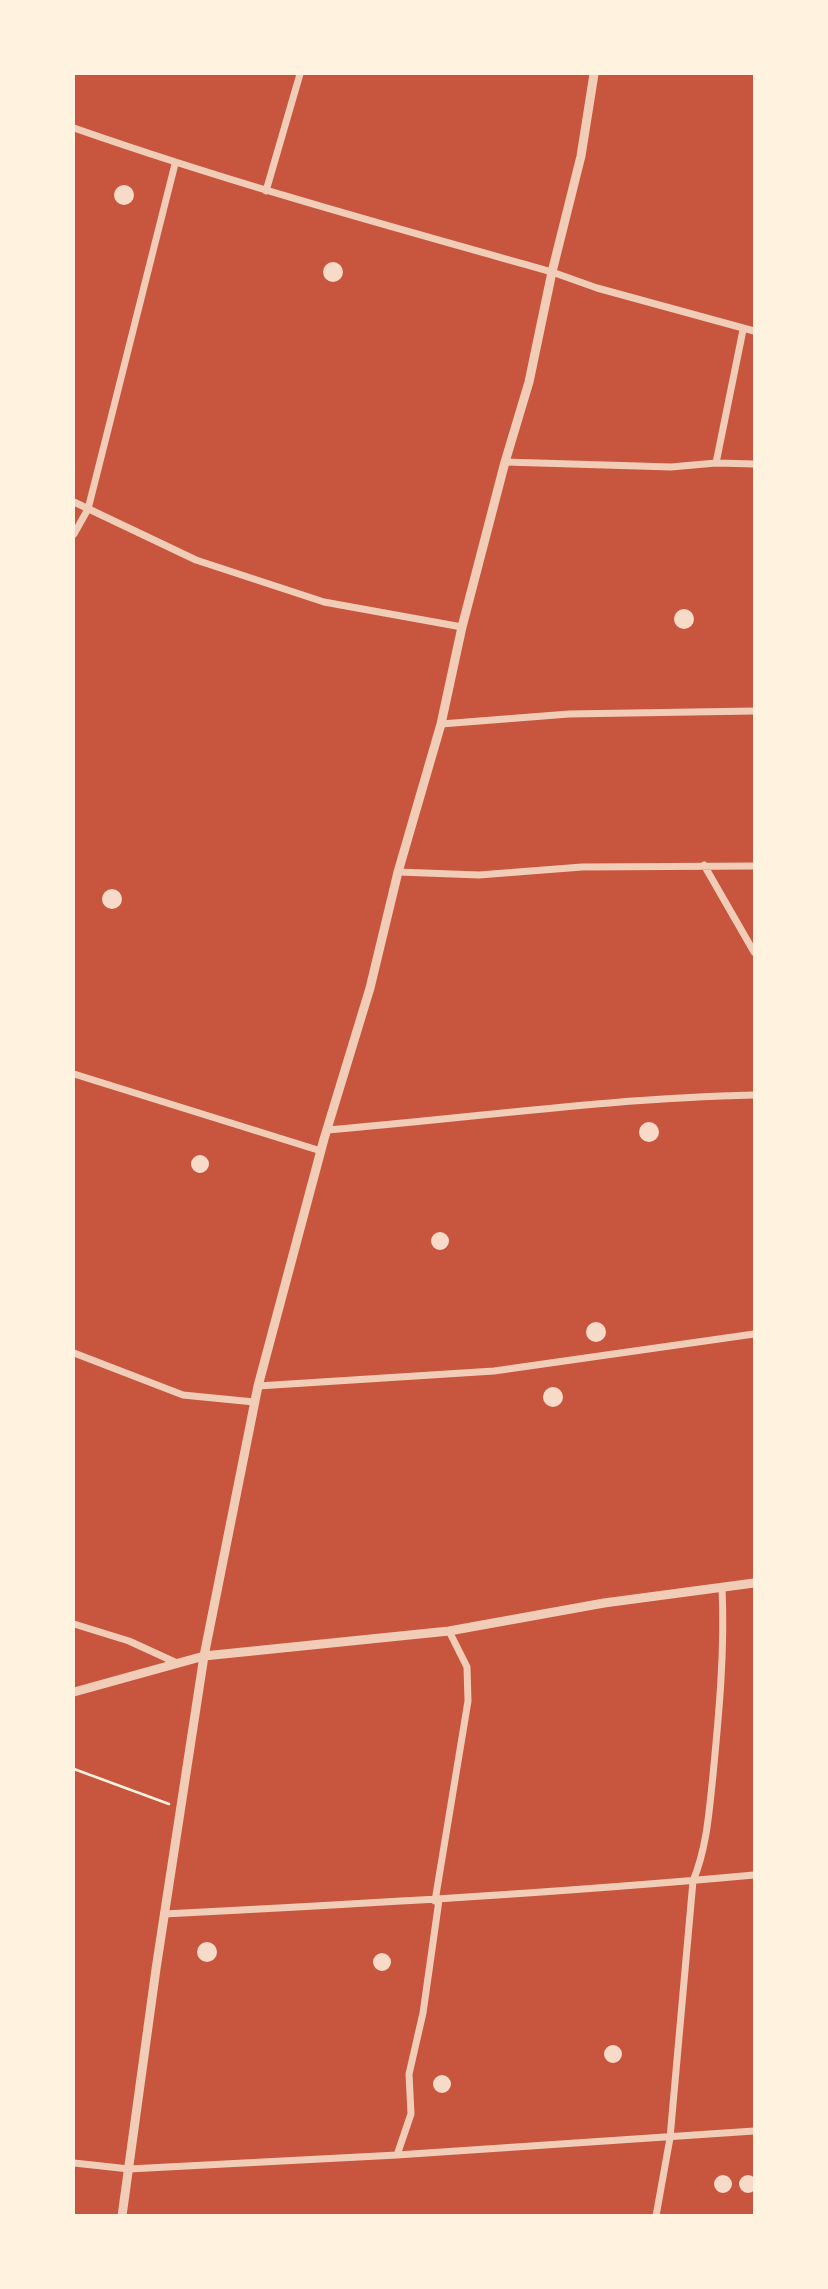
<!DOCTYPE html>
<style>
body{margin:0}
#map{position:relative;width:828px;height:2289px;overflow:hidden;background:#c8553d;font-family:"Asap Condensed",sans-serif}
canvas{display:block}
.frame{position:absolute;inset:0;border:75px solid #fff3e0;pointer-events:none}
</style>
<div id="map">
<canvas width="828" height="2289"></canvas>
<div class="frame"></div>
</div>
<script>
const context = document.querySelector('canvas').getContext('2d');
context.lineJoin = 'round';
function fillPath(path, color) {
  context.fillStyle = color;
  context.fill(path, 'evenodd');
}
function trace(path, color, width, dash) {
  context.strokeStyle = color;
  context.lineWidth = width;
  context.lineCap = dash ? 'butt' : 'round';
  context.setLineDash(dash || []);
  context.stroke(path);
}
const building = new Path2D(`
 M114 195a10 10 0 1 1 20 0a10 10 0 1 1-20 0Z
 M323 272a10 10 0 1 1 20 0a10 10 0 1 1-20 0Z
 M674 619a10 10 0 1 1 20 0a10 10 0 1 1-20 0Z
 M102 899a10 10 0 1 1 20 0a10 10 0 1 1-20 0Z
 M639 1132a10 10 0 1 1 20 0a10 10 0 1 1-20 0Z
 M191 1164a9 9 0 1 1 18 0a9 9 0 1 1-18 0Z
 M431 1241a9 9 0 1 1 18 0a9 9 0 1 1-18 0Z
 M586 1332a10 10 0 1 1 20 0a10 10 0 1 1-20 0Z
 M543 1397a10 10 0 1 1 20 0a10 10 0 1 1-20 0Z
 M197 1952a10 10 0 1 1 20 0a10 10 0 1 1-20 0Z
 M373 1962a9 9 0 1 1 18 0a9 9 0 1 1-18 0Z
 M604 2054a9 9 0 1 1 18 0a9 9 0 1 1-18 0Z
 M433 2084a9 9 0 1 1 18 0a9 9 0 1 1-18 0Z
 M714 2184a9 9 0 1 1 18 0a9 9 0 1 1-18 0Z
 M739 2184a9 9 0 1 1 18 0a9 9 0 1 1-18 0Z`);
const path = new Path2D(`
 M 74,1769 L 169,1804`);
const minor = new Path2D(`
 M 74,128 C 231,183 392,227 552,272 L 597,288 L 754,331
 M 266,191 L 300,74
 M 505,462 L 671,467 L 716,463 L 754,464
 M 716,463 L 743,330
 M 74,502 L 196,560 L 324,602 L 462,627
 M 74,534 L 88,509 L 175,164
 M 441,724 L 569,714 L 754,711
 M 704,865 L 754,952
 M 398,872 L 479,875 L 582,867 L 754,866
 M 74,1074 L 321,1151
 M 327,1130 C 470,1118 611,1098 754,1095
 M 74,1353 L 183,1395 L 254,1402
 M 258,1386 L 494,1371 L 754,1334
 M 74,1624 L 129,1641 L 177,1663
 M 435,1901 L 468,1701 L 467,1667 L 449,1631
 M 164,1914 C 361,1904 558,1893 754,1875
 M 397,2155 L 411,2114 L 409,2074 L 423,2013 L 439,1900
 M 74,2163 L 129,2169 L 397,2155 L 754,2131
 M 656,2216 L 670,2138 L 693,1881 C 707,1847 709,1812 713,1775 C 719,1713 725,1650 722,1587`);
const tertiary = new Path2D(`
 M 74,1692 L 204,1656 L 449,1631 L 604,1603 L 754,1583
 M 122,2216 L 156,1969 L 204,1656 L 258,1386 L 324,1139 L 370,988 L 398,872 L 441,724 L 462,627 L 505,462 L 529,382 L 552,272 L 581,156 L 594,74`);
fillPath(building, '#f7dbc8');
trace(path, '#fff3e0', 2.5);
trace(minor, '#f1ccb7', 7);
trace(tertiary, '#f1ccb7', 9);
</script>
